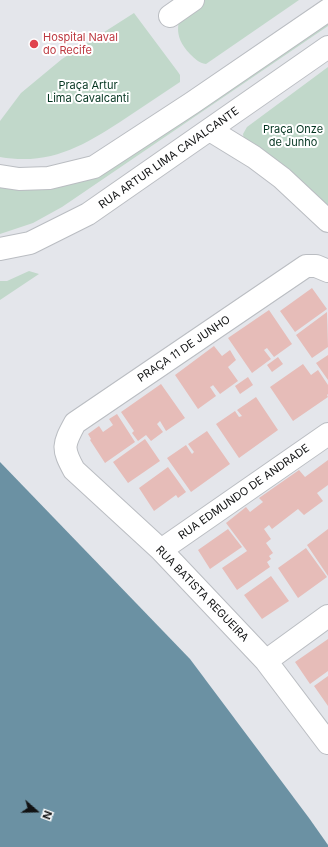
<!DOCTYPE html>
<meta charset="utf-8">
<style>
body{margin:0}
#map{position:relative;width:328px;height:847px;overflow:hidden;background:#e4e6eb;font-family:Inter,sans-serif}
canvas{display:block}
.north{position:absolute;left:16px;top:791px;width:40px;height:40px;-webkit-text-stroke:3px #fff;paint-order:stroke;rotate:110deg;font-size:11px;font-weight:700;line-height:16px;text-align:center;color:#111213}
.north::after{content:'';display:block;margin:auto;width:14px;height:18px;background:#111213;clip-path:polygon(50% 0,100% 100%,50% 72%,0 100%)}
</style>
<div id="map">
<canvas width="328" height="847"></canvas>
<div class="north">N</div>
</div>
<script>
const context = document.querySelector('canvas').getContext('2d');
context.lineJoin = 'round';
function fillPath(path, color) {
  context.fillStyle = color;
  context.fill(path, 'evenodd');
}
function trace(path, color, width, dash) {
  context.strokeStyle = color;
  context.lineWidth = width;
  context.lineCap = dash ? 'butt' : 'round';
  context.setLineDash(dash || []);
  context.stroke(path);
}
function label(font, color, halo, rows, align = 'center') {
  context.font = font + ' Inter,sans-serif';
  context.lineWidth = 4;
  context.setLineDash([]);
  context.textBaseline = 'middle';
  context.strokeStyle = halo;
  context.fillStyle = color;
  for (const [text, x, y, turn = 0] of rows) {
    context.save();
    context.translate(x, y);
    context.rotate((+turn || 0) * Math.PI / 180);
    context.textAlign = isNaN(turn) ? turn : align;
    if (halo) context.strokeText(text, 0, 0);
    context.fillText(text, 0, 0);
    context.restore();
  }
}
const green = new Path2D(`
 M 188,0 L 299,0 L 206,64 C 199,63 195,59 190,54 C 172,35 177,21 188,0 Z
 M 134,13 L 178,72 L 180,75 L 180,82 C 162,94 144,106 126,118 C 85,145 51,166 0,157 L 0,121 L 21,93 L 62,59 Z
 M 328,19 L 328,26 L 62,207 L 33,223 L 0,234 L 0,188 L 40,188 Z
 M 328,67 L 328,207 L 244,140 L 243,134 L 247,127 Z
 M 29,271 L 39,274 L 0,300 L 0,281 L 7,281 Z`);
const water = new Path2D(`
 M 0,462 L 190,659 L 309,818 L 328,845 L 328,847 L 0,847 Z`);
const building = new Path2D(`
 M 312,288 L 327,309 L 295,332 L 280,311 Z
 M 269,310 L 292,344 L 274,357 L 267,348 L 264,350 L 271,359 L 252,373 L 228,338 Z
 M 327,312 L 328,347 L 312,358 L 296,335 Z
 M 214,346 L 222,356 L 230,350 L 236,360 L 228,367 L 238,381 L 220,394 L 213,385 L 212,386 L 210,387 L 216,396 L 198,409 L 175,375 Z
 M 328,355 L 328,380 L 316,363 Z
 M 278,357 L 283,364 L 272,372 L 267,365 Z
 M 303,364 L 311,375 L 318,370 L 328,385 L 328,394 L 327,395 L 328,397 L 293,421 L 270,387 Z
 M 248,377 L 253,385 L 240,394 L 235,386 Z
 M 161,384 L 185,418 L 166,431 L 160,421 L 157,424 L 163,432 L 151,441 L 146,435 L 138,441 L 132,433 L 134,431 L 121,412 Z
 M 256,397 L 278,430 L 239,458 L 216,424 L 235,411 L 239,417 L 242,416 L 237,410 Z
 M 117,414 L 135,442 L 105,463 L 90,440 L 91,439 L 88,434 L 99,426 L 103,432 L 113,425 L 109,419 Z
 M 207,431 L 230,464 L 191,492 L 167,458 L 186,445 L 192,454 L 194,452 L 188,444 Z
 M 145,439 L 160,461 L 128,483 L 113,462 Z
 M 328,460 L 328,485 L 317,493 L 323,501 L 304,515 L 298,509 L 272,529 L 269,525 L 264,529 L 271,539 L 266,543 L 273,553 L 269,556 L 271,559 L 267,562 L 270,567 L 237,590 L 222,568 L 247,551 L 226,523 L 246,507 L 250,512 L 263,502 L 259,498 L 299,470 L 305,477 Z
 M 168,467 L 186,492 L 178,498 L 176,495 L 154,511 L 139,488 Z
 M 228,529 L 242,547 L 210,569 L 198,550 Z
 M 328,529 L 328,576 L 307,545 Z
 M 306,548 L 327,577 L 298,598 L 278,568 Z
 M 271,576 L 289,601 L 262,619 L 244,595 Z
 M 328,639 L 328,671 L 310,684 L 295,662 Z
 M 328,676 L 328,706 L 314,686 Z`);
const minor = new Path2D(`
 M 170,16 L 193,0
 M 328,271 L 316,266 L 306,266 L 75,423 C 63,445 62,448 74,470 L 161,550 L 266,661 L 328,743
 M 161,550 L 328,434
 M 266,661 L 328,616`);
const major = new Path2D(`
 M 210,130 L 254,157 L 282,178 L 328,221
 M 0,176 L 19,179 L 49,178 L 94,167 L 192,103 L 328,10
 M 0,249 L 30,243 L 88,214 L 328,47`);
const markers = [
 [34,44,5,"#e0444e"]
];
const healthNames = [
 ["Hospital Naval",43,38],
 ["do Recife",43,51]
];
const parkNames = [
 ["Praça Artur",88,86],
 ["Lima Cavalcanti",88,99],
 ["Praça Onze",293,130],
 ["de Junho",293,143]
];
const streetNames = [
 ["RUA ARTUR LIMA CAVALCANTE",169,158,-35],
 ["PRAÇA 11 DE JUNHO",184,349,-34],
 ["RUA EDMUNDO DE ANDRADE",244,492,-35],
 ["RUA BATISTA REGUEIRA",202,594,46]
];
fillPath(green, '#c1d8ca');
fillPath(water, '#6b91a3');
fillPath(building, '#e6bcb8');
trace(minor, '#babdc2', 24);
trace(major, '#babdc2', 24);
trace(minor, '#fff', 22);
trace(major, '#fff', 22);
for (const [x, y, r, color] of markers) {
  const dot = new Path2D();
  dot.arc(x, y, r, 0, 2 * Math.PI);
  context.fillStyle = color;
  context.fill(dot);
  trace(dot, '#fff', 1.5);
}
label('11px', '#be3a42', '#fff', healthNames, 'left');
label('11px', '#03341f', '#fff', parkNames);
label('11px', '#111213', '#fff', streetNames);
</script>
